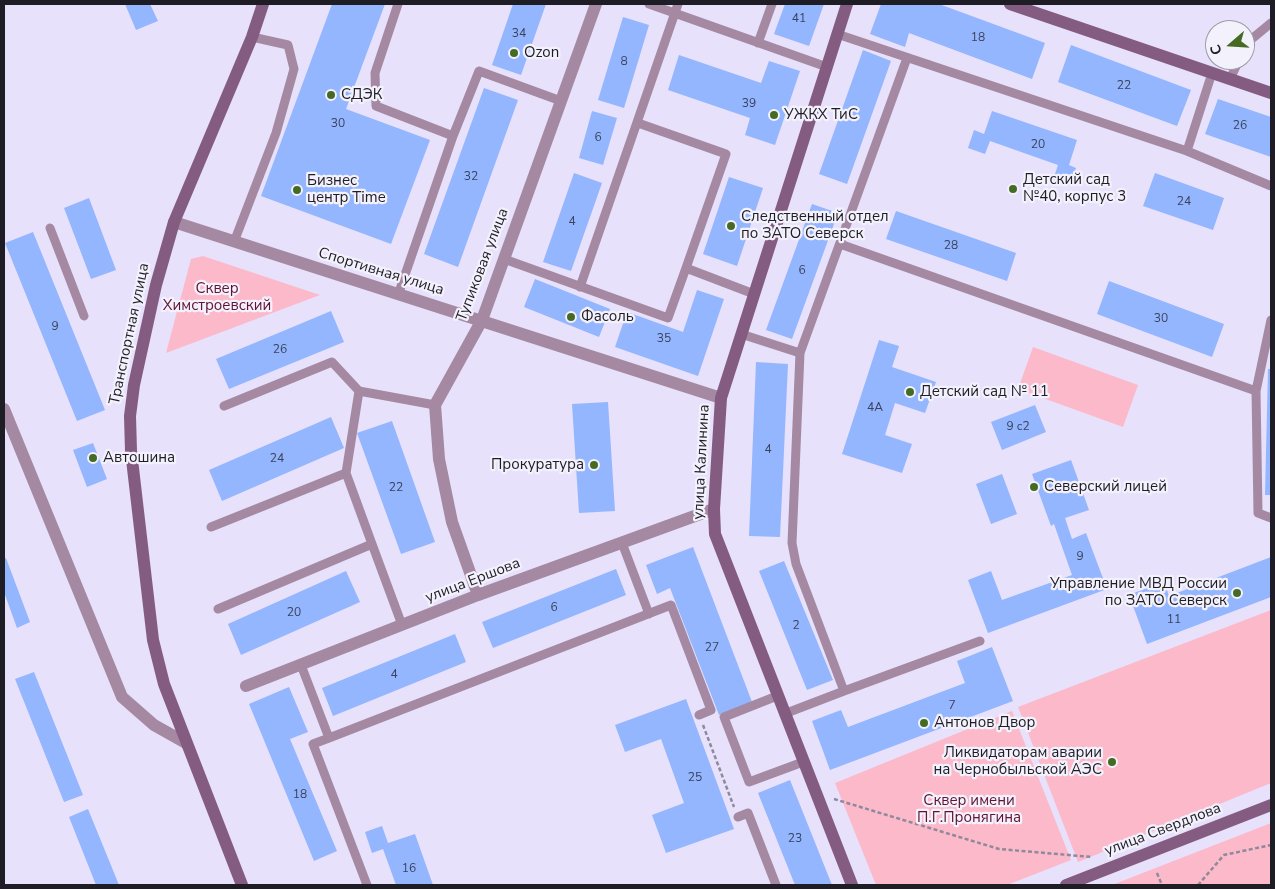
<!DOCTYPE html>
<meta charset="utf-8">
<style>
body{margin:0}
#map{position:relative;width:1275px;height:889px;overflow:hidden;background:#e7e1fb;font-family:"Nunito Sans",sans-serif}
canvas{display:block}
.frame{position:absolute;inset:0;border:5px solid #1e1c25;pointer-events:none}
.north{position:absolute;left:1205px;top:20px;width:50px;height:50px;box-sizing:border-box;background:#f3f1fb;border:1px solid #9e9ca5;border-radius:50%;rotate:251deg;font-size:14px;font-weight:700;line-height:20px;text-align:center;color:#1e1c25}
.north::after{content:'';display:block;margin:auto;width:18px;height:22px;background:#456a23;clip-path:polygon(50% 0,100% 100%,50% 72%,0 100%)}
</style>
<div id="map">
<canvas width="1275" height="889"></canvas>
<div class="frame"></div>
<div class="north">С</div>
</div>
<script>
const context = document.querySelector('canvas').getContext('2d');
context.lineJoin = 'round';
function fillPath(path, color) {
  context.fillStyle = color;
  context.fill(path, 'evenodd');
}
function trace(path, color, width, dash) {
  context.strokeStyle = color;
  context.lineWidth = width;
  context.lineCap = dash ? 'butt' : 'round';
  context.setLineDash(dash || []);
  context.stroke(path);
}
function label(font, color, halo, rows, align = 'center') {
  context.font = font + ' "Nunito Sans",sans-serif';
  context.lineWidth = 4.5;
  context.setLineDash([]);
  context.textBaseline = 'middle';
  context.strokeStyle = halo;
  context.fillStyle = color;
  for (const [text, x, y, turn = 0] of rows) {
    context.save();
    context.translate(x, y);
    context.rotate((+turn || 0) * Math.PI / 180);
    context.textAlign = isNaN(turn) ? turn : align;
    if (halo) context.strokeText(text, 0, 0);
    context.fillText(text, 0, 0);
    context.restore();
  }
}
const green = new Path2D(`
 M 203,256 L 320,295 L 166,353 L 191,259 Z
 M 1033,347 L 1138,385 L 1123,427 L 1018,389 Z
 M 1271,610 L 1271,783 L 1078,862 L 1018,707 Z
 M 1012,711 L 1071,860 L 1007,885 L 876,885 L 835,783 Z
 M 1271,823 L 1271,885 L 1112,885 Z`);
const building = new Path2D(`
 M 125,4 L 150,4 L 158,21 L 136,30 Z
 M 332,4 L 385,4 L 346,109 L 430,140 L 391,244 L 261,196 Z
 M 513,4 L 546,4 L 521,75 L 492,65 Z
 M 785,4 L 824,4 L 809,46 L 774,34 Z
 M 881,4 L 939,4 L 1045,43 L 1032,79 L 909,33 L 905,47 L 870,34 Z
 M 623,17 L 649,25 L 624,108 L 598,100 Z
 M 1071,45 L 1191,90 L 1177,126 L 1058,82 Z
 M 863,50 L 891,61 L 847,184 L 819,174 Z
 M 679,55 L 761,83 L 769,61 L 800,71 L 775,145 L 745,135 L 750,118 L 668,90 Z
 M 484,88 L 518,100 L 458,267 L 424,254 Z
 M 1218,99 L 1271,117 L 1271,157 L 1205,134 Z
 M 592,111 L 617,118 L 603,165 L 579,158 Z
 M 992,111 L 1077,140 L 1069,165 L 1076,168 L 1070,186 L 1053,180 L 1058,165 L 990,141 L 985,154 L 968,148 L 974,130 L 984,134 Z
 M 574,173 L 602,183 L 571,271 L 543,262 Z
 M 1155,173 L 1224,198 L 1213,230 L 1143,206 Z
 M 729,177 L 763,188 L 737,266 L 703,254 Z
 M 89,198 L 116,270 L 91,279 L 64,208 Z
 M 812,204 L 838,213 L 792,339 L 766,330 Z
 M 896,211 L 1016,253 L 1007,281 L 886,239 Z
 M 33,232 L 105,410 L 77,421 L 5,243 Z
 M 535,279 L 610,309 L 599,337 L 524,307 Z
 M 1109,281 L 1224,324 L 1212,357 L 1097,314 Z
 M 697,290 L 724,299 L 698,376 L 615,347 L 627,312 L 683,332 Z
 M 331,311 L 344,342 L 229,389 L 216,359 Z
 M 879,340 L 899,346 L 892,367 L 936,382 L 925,413 L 895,403 L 885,435 L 912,444 L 902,473 L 842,454 Z
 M 756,362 L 788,364 L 780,537 L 749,536 Z
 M 1268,369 L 1271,369 L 1271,495 L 1265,495 Z
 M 608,402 L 615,511 L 579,513 L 572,404 Z
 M 1035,405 L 1046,432 L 1002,450 L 991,422 Z
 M 331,417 L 344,448 L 222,501 L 209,470 Z
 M 392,421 L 435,542 L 401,554 L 357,433 Z
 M 93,443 L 107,479 L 87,487 L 73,450 Z
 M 1071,460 L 1089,510 L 1065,518 L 1072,539 L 1086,533 L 1107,589 L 988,633 L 968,580 L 991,571 L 1002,600 L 1072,575 L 1054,524 L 1051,526 L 1032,474 Z
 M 1002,474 L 1017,514 L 991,524 L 976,484 Z
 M 693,547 L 752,702 L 719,715 L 670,588 L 657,594 L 646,565 Z
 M 1271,557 L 1271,597 L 1147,644 L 1129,595 L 1164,581 L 1169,596 Z
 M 6,558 L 30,622 L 17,628 L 4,592 L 4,559 Z
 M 784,561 L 833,680 L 807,690 L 759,571 Z
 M 616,569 L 626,595 L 493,648 L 482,622 Z
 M 346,571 L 360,602 L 241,655 L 228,624 Z
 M 455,634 L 466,662 L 333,716 L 322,688 Z
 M 992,647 L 1013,701 L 830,770 L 812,721 L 841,710 L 848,727 L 965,683 L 957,661 Z
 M 34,672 L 83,795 L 64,802 L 15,679 Z
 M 289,687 L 308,732 L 290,739 L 337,851 L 314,861 L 249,704 Z
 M 686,699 L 734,829 L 666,853 L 652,815 L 684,803 L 661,739 L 625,752 L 615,725 Z
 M 790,780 L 832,885 L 795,885 L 758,793 Z
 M 88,809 L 119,885 L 96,885 L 69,817 Z
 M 382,826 L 388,843 L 415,834 L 433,885 L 396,885 L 383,849 L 372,853 L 365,832 Z`);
const path = new Path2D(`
 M 703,725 L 734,807
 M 834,799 L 999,849 L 1092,857
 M 1157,873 L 1162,885
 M 1198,885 L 1224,855 L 1271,845`);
const lane = new Path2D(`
 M 649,4 L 827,67
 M 837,34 L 1187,151 L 1212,73
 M 758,43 L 772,4
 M 1245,48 L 1248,42 L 1271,23
 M 1230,79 L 1239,60
 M 638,123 L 726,154 L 686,268
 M 453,136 L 479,71 L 561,101
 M 1187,151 L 1271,186
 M 50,228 L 84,316
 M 234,242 L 276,133 L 294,69 L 288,45 L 252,37
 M 840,244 L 1256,391 L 1258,513 L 1271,518
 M 504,259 L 668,318 L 686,268 L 754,294
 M 580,287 L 678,4
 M 398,295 L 453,136 L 376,106 L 375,73 L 398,4
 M 741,334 L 800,353 L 907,58
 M 1256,391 L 1271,320
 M 224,406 L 332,362 L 359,391
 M 346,473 L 372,544
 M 211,527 L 346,473 L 359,391 L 435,405
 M 622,543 L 649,614
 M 218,609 L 372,544 L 402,625
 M 301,665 L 329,738 L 313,744 L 367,885
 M 844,691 L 980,641
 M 777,696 L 724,717 L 749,782 L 803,762
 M 784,714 L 844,691 L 796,564 L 792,543 L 800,353
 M 329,738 L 671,605 L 711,710 L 699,715
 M 738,817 L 748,813 L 776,885`);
const street = new Path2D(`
 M 174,222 L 721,398
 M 4,409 L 122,697 L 154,725 L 186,743
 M 478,595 L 452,522 L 439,459 L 435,405 L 482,320 L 596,4
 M 246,686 L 478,595 L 714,509`);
const secondary = new Path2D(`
 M 847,4 L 721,398 L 714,509 L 715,534 L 852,885
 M 1010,4 L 1271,93
 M 242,885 L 164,684 L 153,640 L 131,451 L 130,416 L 134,385 L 156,285 L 174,222 L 252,37 L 263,4
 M 1066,885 L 1271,805`);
const markers = [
 [514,53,5,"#456a23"],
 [331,95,5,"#456a23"],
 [774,115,5,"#456a23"],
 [1013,189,5,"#456a23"],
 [297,190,5,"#456a23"],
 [731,226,5,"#456a23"],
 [571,317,5,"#456a23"],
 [910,392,5,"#456a23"],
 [93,458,5,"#456a23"],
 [594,465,5,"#456a23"],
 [1034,487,5,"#456a23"],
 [1237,593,5,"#456a23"],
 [924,723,5,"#456a23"],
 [1112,762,5,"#456a23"]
];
const numberNames = [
 ["41",799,19],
 ["34",519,34],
 ["18",978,38],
 ["8",624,62],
 ["22",1124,86],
 ["39",749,104],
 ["30",338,124],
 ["26",1240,126],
 ["6",598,138],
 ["20",1038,145],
 ["32",471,177],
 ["24",1184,202],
 ["4",572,222],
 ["28",951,246],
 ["6",802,271],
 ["30",1161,319],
 ["9",55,327],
 ["35",664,339],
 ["26",280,350],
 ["4А",875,408],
 ["9 с2",1018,427],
 ["4",768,450],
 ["24",277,459],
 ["22",396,488],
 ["9",1080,557],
 ["6",554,608],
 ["20",294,613],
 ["11",1174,620],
 ["2",796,626],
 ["27",712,648],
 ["4",394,675],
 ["7",952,706],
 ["25",695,778],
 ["18",300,795],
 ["23",795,839],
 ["16",409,869]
];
const poiNames = [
 ["Ozon",524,53],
 ["СДЭК",341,95],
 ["УЖКХ ТиС",784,115],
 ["Детский сад",1023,180],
 ["№40, корпус 3",1023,197],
 ["Бизнес",307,181],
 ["центр Time",307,198],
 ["Следственный отдел",741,217],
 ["по ЗАТО Северск",741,234],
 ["Фасоль",581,317],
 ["Детский сад № 11",920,392],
 ["Автошина",103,458],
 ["Прокуратура",584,465,"right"],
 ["Северский лицей",1044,487],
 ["Управление МВД России",1227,584,"right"],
 ["по ЗАТО Северск",1227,601,"right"],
 ["Антонов Двор",934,723],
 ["Ликвидаторам аварии",1102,753,"right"],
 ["на Чернобыльской АЭС",1102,770,"right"]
];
const streetNames = [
 ["Тупиковая улица",483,265,-69],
 ["Спортивная улица",381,272,17],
 ["Транспортная улица",130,334,-78],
 ["улица Калинина",702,462,-87],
 ["улица Ершова",473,581,-21],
 ["улица Свердлова",1163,830,-21]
];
const parkNames = [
 ["Сквер",217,289],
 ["Химстроевский",217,306],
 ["Сквер имени",969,801],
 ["П.Г.Пронягина",969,818]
];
fillPath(green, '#fcb9ca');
fillPath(building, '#93b6fe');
trace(path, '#8e8a9c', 2.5, [4, 2.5]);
trace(lane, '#a589a2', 9);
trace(street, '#a589a2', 12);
trace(secondary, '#855c81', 12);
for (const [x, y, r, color] of markers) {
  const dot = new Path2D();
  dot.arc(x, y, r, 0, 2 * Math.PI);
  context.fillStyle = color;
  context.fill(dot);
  trace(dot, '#f3f1fb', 2);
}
label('12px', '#3b425b', null, numberNames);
label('15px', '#1e1c25', '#f3f1fb', poiNames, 'left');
label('15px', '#1e1c25', '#f3f1fb', streetNames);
label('15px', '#611331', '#f3f1fb', parkNames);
</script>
